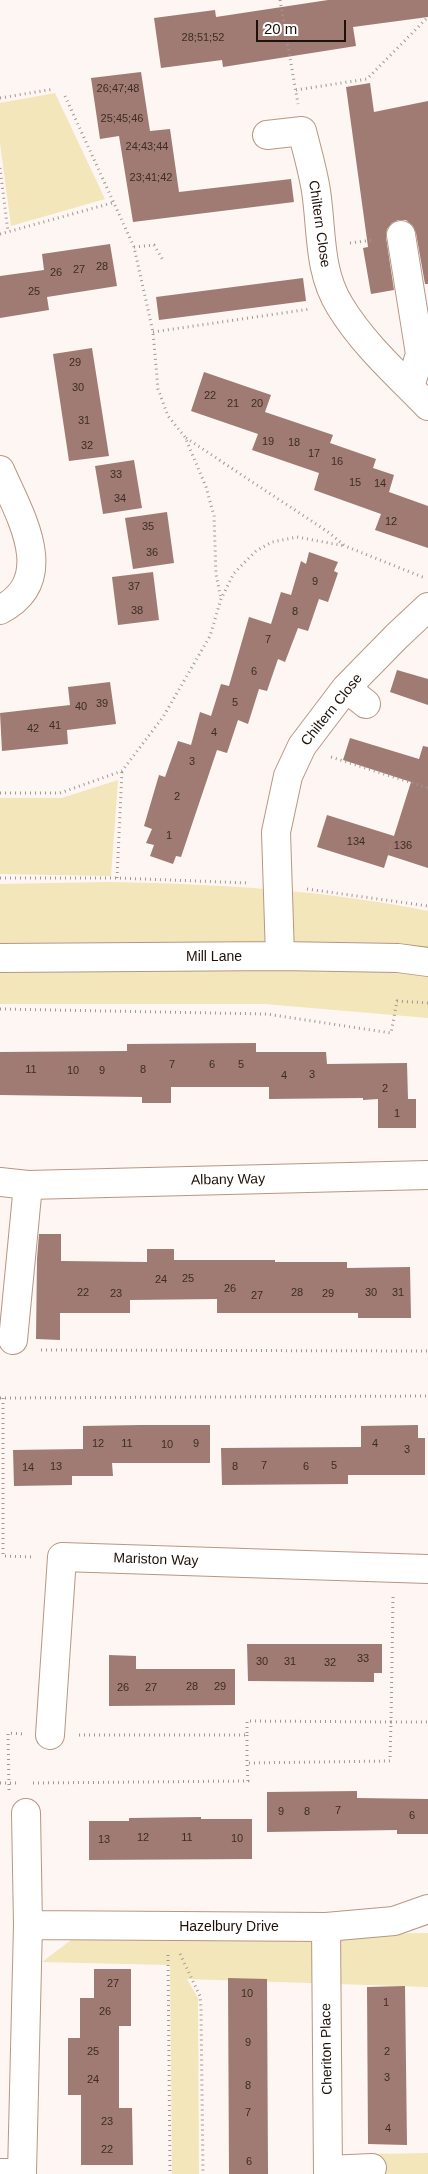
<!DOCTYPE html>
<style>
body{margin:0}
#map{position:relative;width:428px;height:2174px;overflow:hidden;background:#fdf6f2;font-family:Arial,sans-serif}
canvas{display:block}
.scale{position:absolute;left:256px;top:20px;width:90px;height:22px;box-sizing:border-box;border:2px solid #1d110a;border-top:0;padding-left:6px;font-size:15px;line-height:18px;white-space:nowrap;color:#1d110a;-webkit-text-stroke:4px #fff;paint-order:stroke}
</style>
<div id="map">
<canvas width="428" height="2174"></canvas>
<div class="scale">20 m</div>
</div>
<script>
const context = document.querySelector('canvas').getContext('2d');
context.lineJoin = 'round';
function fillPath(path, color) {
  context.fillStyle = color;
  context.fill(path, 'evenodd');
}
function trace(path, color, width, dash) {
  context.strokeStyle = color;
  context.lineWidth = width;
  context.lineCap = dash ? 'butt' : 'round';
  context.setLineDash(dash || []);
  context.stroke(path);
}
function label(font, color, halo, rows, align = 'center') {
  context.font = font + ' Arial,sans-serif';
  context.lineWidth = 5;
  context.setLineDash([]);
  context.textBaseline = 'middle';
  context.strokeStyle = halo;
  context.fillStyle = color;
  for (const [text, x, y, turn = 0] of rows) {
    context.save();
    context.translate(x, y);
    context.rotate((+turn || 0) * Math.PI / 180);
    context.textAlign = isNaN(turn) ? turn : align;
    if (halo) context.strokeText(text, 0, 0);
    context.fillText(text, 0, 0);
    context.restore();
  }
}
const green = new Path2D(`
 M 55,93 L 105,199 L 11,226 L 0,143 L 0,103 Z
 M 118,780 L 111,876 L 0,874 L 0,798 L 62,798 Z
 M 111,882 C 215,884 325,890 428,911 L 428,1018 L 265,1004 L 0,1004 L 0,884 Z
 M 428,1933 L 428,1987 L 187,1979 L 198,1998 L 199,2174 L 172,2174 L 170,1965 L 42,1962 L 75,1937 Z
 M 428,2153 L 428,2174 L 374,2174 L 374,2154 Z`);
const building = new Path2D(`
 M 328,0 L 428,0 L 428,17 L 353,27 L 356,46 L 223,67 L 222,60 L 161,68 L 154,18 L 215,10 L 216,17 Z
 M 141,72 L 150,131 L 170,129 L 179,192 L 291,179 L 294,202 L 133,222 L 119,136 L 100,139 L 91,78 Z
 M 370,83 L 374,112 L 428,101 L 428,284 L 425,284 L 416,233 L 413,226 L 406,220 L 398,220 L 392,223 L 387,229 L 386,237 L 394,290 L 371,294 L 363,248 L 368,247 L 346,87 Z
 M 110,244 L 117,286 L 47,297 L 49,310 L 0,318 L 0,276 L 44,270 L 42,254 Z
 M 303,278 L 306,301 L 159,320 L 156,297 Z
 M 92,348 L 109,456 L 69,461 L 53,354 Z
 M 204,372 L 271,395 L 265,412 L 333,435 L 330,443 L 376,459 L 373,468 L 394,475 L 389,492 L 428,506 L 428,548 L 375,530 L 381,514 L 314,490 L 319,473 L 252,450 L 258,434 L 191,411 Z
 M 134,460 L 142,508 L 103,514 L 95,466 Z
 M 167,512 L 174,563 L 133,569 L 125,518 Z
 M 309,552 L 338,562 L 334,571 L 338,573 L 328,602 L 319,599 L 308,631 L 298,628 L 285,662 L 278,659 L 267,691 L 259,689 L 248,724 L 238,720 L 227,753 L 217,750 L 181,857 L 176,856 L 173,864 L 150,856 L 154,845 L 146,843 L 152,829 L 144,826 L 159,775 L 165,777 L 178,741 L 191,745 L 200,712 L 211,716 L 221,684 L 229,686 L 249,617 L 271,624 L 281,592 L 291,595 L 301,561 L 306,564 Z
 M 153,572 L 159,620 L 118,625 L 112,577 Z
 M 397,670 L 428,679 L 428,705 L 390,692 Z
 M 110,682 L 116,724 L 67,730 L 68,744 L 2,751 L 0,713 L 70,705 L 68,687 Z
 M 350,738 L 419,759 L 423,746 L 428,747 L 428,868 L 388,855 L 411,782 L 343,760 Z
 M 327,815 L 394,836 L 384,868 L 317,847 Z
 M 256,1043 L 256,1052 L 326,1052 L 327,1064 L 407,1063 L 408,1099 L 416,1099 L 416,1128 L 378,1128 L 378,1099 L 363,1100 L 363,1098 L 269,1099 L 269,1087 L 171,1087 L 171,1103 L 142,1103 L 142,1097 L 0,1095 L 0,1052 L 127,1051 L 127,1044 Z
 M 39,1234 L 61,1234 L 61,1261 L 147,1262 L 147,1249 L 174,1249 L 174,1260 L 275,1260 L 275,1262 L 347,1262 L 347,1268 L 410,1267 L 411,1318 L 358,1318 L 358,1313 L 217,1313 L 217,1299 L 130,1300 L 130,1313 L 60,1313 L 60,1340 L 36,1339 L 37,1259 Z
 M 141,1425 L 210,1425 L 210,1463 L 112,1463 L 113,1476 L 72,1476 L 72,1485 L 14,1486 L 13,1450 L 83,1449 L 83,1426 Z
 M 418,1425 L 418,1438 L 425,1438 L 425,1475 L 348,1475 L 348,1484 L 222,1485 L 221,1448 L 361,1447 L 361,1426 Z
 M 247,1644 L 382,1644 L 382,1673 L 374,1673 L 374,1682 L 248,1681 Z
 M 109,1655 L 136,1656 L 136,1669 L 235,1669 L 235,1705 L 109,1706 Z
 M 357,1791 L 357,1798 L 428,1799 L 428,1834 L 397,1834 L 397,1830 L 267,1832 L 267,1792 Z
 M 201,1817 L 201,1819 L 252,1819 L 252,1859 L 89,1860 L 89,1821 L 129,1821 L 129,1818 Z
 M 94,1969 L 131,1969 L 131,2026 L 119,2026 L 119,2108 L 132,2108 L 133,2165 L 81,2165 L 81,2095 L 68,2095 L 68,2038 L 80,2038 L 80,1998 L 94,1998 Z
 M 228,1978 L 267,1979 L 268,2174 L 229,2174 Z
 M 405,1986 L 407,2145 L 368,2144 L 367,1987 Z`);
const path = new Path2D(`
 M 280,0 L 298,104
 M 296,90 L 367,79 L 428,17
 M 65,96 L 134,247 L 153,332 L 158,389 L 168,416 L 185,437 L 206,487 L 214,516 L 216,574 L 221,599
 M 0,98 L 54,89
 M 0,168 L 8,232
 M 0,234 L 112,203
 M 350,243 L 373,240
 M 134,247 L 154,245 L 163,260
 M 153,332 L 310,309
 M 186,438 L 328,532 L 345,546 L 425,578
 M 331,757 L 428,788
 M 0,793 L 60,793 L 122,771 L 163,717 L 210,636 L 221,599 L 234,573 L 256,551 L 272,542 L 297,537 L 345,546
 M 0,878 L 117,878 L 249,883
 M 117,878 L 122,771
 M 307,889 L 428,906
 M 0,1009 L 266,1014 L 391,1033 L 397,1001 L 428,1003
 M 41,1350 L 428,1351
 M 0,1398 L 428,1396
 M 3,1398 L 3,1556 L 34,1557
 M 79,1735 L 247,1735 L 247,1721 L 391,1722 L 393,1597
 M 247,1735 L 247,1763
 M 0,1783 L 19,1783
 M 33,1783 L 248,1781 L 247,1763 L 390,1761 L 391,1722 L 428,1722
 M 9,1790 L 8,1733 L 23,1734
 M 180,1954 L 200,1996 L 201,2009 L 203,2174
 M 168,1955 L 170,2174`);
const minor = new Path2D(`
 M 267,135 L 302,131 C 307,151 313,171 316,191 C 322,229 318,271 340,306 C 363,344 397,374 428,406
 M 401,235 L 420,354 L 410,387
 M 0,470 C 19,514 60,579 0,610
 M 346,688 L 366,704
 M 280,956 L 276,832 L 288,776 L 302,746 L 346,688 L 397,636 L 428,607
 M 0,958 L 280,956 L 398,958 L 428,962
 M 0,1182 L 28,1185 L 428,1175
 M 13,1340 L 28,1185
 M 50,1735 L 62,1557 L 428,1569
 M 26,1813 L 28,1925
 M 326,1927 L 328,2174
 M 328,2170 L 372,2168
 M 0,2173 L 22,2173 L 28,1925 L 326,1927 L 394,1921 L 428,1909`);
const numberNames = [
 ["28;51;52",203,38],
 ["26;47;48",118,89],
 ["25;45;46",122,119],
 ["24;43;44",147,147],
 ["23;41;42",151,178],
 ["28",102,267],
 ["27",79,270],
 ["26",56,273],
 ["25",34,292],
 ["29",75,363],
 ["30",78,388],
 ["22",210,396],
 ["21",233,404],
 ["20",257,404],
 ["31",84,421],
 ["19",268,442],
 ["18",294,443],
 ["32",87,446],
 ["17",314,454],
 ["16",337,462],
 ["33",116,475],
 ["15",355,483],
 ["14",380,484],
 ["34",120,499],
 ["12",391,522],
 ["35",148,527],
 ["36",152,553],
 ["9",315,582],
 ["37",134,587],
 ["38",137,611],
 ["8",295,612],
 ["7",268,640],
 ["6",254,672],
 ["5",235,703],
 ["39",102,704],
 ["40",81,707],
 ["41",55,726],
 ["42",33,729],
 ["4",214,733],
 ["3",192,762],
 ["2",177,797],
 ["1",169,836],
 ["134",356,842],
 ["136",403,846],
 ["7",172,1065],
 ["6",212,1065],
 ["5",241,1065],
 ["11",31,1070],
 ["8",143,1070],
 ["10",73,1071],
 ["9",102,1071],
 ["3",312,1075],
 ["4",284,1076],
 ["2",385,1089],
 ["1",397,1114],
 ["25",188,1279],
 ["24",161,1280],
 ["26",230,1289],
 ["22",83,1293],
 ["28",297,1293],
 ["30",371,1293],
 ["31",398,1293],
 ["23",116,1294],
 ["29",328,1294],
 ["27",257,1296],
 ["12",98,1444],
 ["11",127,1444],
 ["9",196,1444],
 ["4",375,1444],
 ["10",167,1445],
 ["3",407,1450],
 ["7",264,1466],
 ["5",334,1466],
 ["13",56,1467],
 ["8",235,1467],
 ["6",306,1467],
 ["14",28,1468],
 ["33",363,1659],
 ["30",262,1662],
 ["31",290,1662],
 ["32",330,1663],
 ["28",192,1687],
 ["29",220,1687],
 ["26",123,1688],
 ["27",151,1688],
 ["7",338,1811],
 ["9",281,1812],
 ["8",307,1812],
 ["6",412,1816],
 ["12",143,1838],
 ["11",187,1838],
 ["10",237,1839],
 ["13",104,1840],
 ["27",113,1984],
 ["10",247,1994],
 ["1",386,2003],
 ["26",105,2012],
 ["9",248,2043],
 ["25",93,2052],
 ["2",387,2052],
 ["3",387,2078],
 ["24",93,2080],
 ["8",248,2086],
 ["7",248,2113],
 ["23",107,2122],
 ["4",388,2129],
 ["22",107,2150],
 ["6",249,2162]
];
const streetNames = [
 ["Chiltern Close",319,224,82],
 ["Chiltern Close",332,710,-51],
 ["Mill Lane",214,957],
 ["Albany Way",228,1180,-1],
 ["Mariston Way",156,1560,2],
 ["Hazelbury Drive",229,1927],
 ["Cheriton Place",327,2049,-91]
];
fillPath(green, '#f2e6ba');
fillPath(building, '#9f7b74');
trace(minor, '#b79784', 30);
trace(path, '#a19893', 3, [1, 4]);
trace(minor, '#fff', 28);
label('11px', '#3e2c24', null, numberNames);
label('14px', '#1d110a', '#fff', streetNames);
</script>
